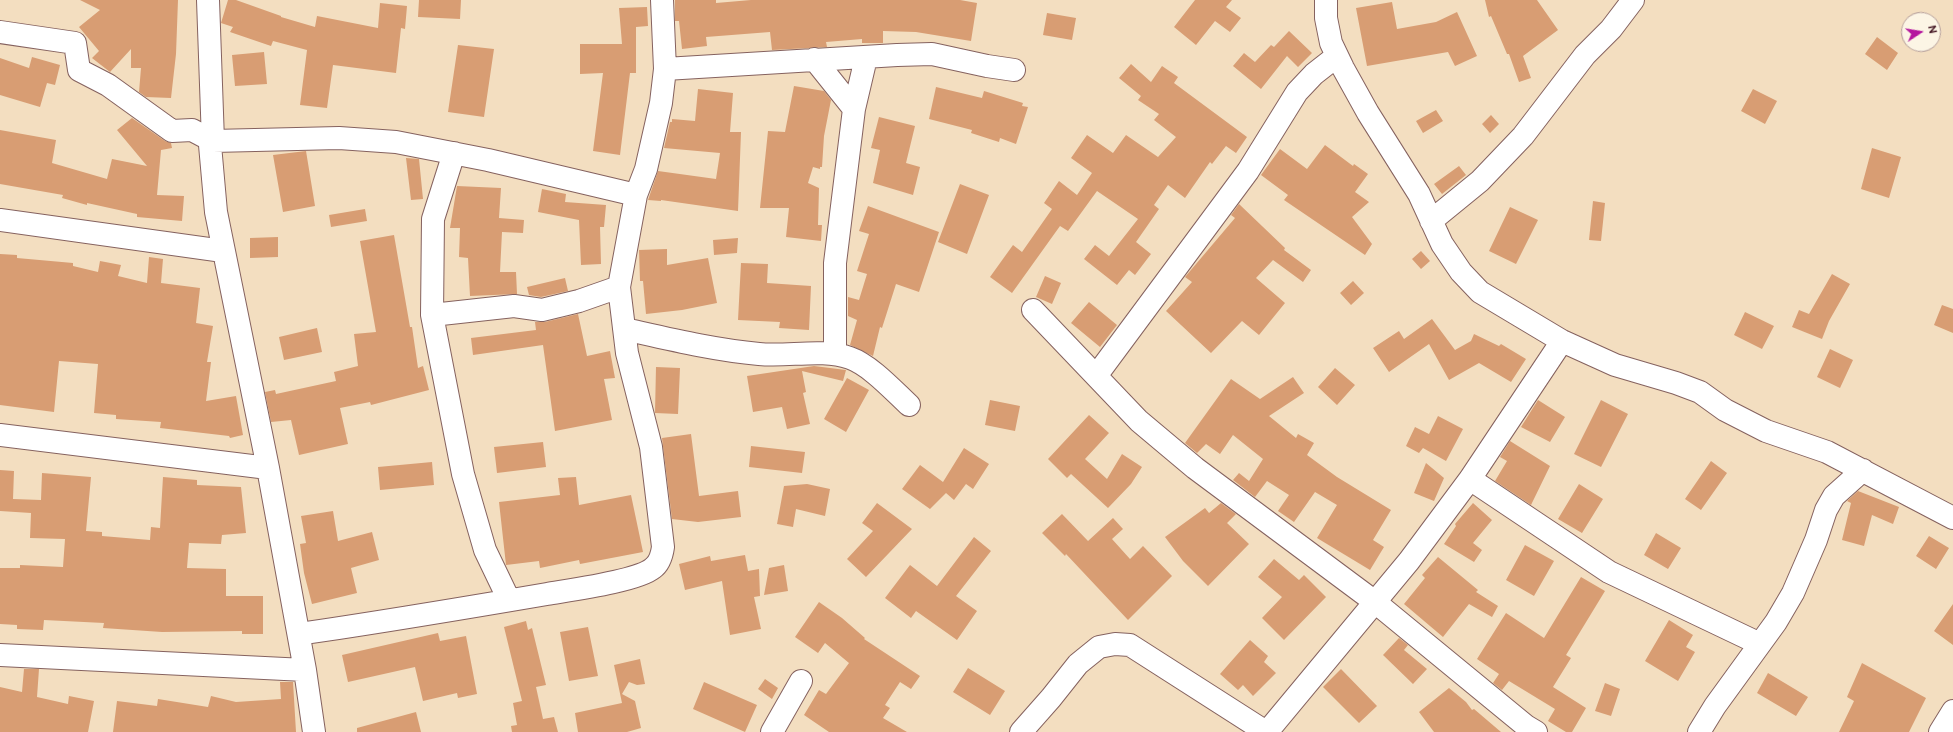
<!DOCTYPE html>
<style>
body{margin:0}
#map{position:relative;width:1953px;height:732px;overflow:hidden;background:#f3dec0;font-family:"Balsamiq Sans",sans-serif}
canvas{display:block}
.north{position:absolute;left:1901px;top:12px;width:40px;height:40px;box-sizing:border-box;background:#fcf5e5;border:1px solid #b59f9b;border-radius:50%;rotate:78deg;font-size:11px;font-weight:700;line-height:16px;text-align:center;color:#4a1f2b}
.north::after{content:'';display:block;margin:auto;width:14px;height:18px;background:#b5179e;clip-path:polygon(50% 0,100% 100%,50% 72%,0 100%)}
</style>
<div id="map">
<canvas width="1953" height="732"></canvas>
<div class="north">N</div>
</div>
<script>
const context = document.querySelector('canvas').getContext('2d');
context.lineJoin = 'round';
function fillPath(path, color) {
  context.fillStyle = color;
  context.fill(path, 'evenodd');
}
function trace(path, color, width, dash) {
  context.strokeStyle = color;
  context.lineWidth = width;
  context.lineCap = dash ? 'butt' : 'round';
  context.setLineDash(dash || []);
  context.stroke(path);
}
const building = new Path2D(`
 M 80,0 L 178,0 L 176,54 L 171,98 L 146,97 L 139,92 L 141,68 L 131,68 L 131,49 L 110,72 L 92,58 L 99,51 L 79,27 L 100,10 Z
 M 228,0 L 236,0 L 281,16 L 281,17 L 315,27 L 317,16 L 378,28 L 380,3 L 407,6 L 405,29 L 401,28 L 396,73 L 333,65 L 327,108 L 300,105 L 307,50 L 273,41 L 271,46 L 230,32 L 233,27 L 221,23 Z
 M 419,0 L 461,0 L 460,19 L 418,17 Z
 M 675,0 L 716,0 L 716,3 L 751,0 L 960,0 L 977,3 L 971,41 L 916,32 L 883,31 L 883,43 L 862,43 L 862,39 L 826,42 L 827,47 L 772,50 L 770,32 L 706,37 L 707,46 L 682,49 L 679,21 L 675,21 Z
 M 1195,0 L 1232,0 L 1226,7 L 1241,18 L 1230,32 L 1215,21 L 1196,45 L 1174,27 Z
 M 1485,0 L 1537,0 L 1558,30 L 1523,56 L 1531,78 L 1519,82 L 1509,54 L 1507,54 L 1491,16 L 1489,17 Z
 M 1392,2 L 1397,29 L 1436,22 L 1457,12 L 1477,56 L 1455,66 L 1448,52 L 1367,66 L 1356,8 Z
 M 647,7 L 648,26 L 636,27 L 636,73 L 630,73 L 620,155 L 593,151 L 603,73 L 580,74 L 580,44 L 622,44 L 619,8 Z
 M 1047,13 L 1076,18 L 1072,40 L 1043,35 Z
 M 1289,31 L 1312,53 L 1298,67 L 1287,56 L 1261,89 L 1233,66 L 1244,53 L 1255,62 L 1271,45 L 1274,47 Z
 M 1877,37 L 1898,53 L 1887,70 L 1865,54 Z
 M 458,45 L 494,49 L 484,117 L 448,112 Z
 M 264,52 L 267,84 L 235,86 L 232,55 Z
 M 32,57 L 60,65 L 55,85 L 47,83 L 40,107 L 0,95 L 0,58 L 29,68 Z
 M 1131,64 L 1151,82 L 1162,66 L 1178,77 L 1174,83 L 1247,137 L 1236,153 L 1226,146 L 1212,164 L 1210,162 L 1185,198 L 1168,185 L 1154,205 L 1159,209 L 1136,242 L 1151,254 L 1135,275 L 1129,270 L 1117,285 L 1084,259 L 1095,245 L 1109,256 L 1138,219 L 1097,191 L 1068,231 L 1060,226 L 1012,293 L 990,277 L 1013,245 L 1022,252 L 1052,209 L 1044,203 L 1059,181 L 1077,195 L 1092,173 L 1071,158 L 1087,135 L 1113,153 L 1126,135 L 1158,157 L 1176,137 L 1154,120 L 1159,114 L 1138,100 L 1141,96 L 1119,78 Z
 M 794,86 L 824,91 L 831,100 L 824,136 L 822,167 L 820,167 L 820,169 L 813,167 L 808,183 L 819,188 L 818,225 L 822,225 L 821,241 L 786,237 L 789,208 L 760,208 L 768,131 L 785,132 Z
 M 936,87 L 982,98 L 984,91 L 1023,103 L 1022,106 L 1028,107 L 1016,144 L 1000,138 L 999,142 L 971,133 L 972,130 L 929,119 Z
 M 698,89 L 733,93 L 730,132 L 741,132 L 738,211 L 661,200 L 661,201 L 648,200 L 658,171 L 716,179 L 720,153 L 664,148 L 670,122 L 672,122 L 672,119 L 695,121 Z
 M 1753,89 L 1777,101 L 1765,124 L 1741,111 Z
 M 1436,110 L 1443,121 L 1423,133 L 1416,121 Z
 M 1491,115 L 1499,124 L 1490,133 L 1482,124 Z
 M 879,117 L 915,126 L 906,163 L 920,167 L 913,195 L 873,183 L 880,150 L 871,148 Z
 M 132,118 L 165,141 L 171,143 L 172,148 L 161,150 L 157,195 L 184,196 L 182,221 L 137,217 L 137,214 L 87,203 L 87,205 L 62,198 L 63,195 L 0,184 L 0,130 L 56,140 L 52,163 L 107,179 L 112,159 L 147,166 L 117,130 Z
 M 1325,145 L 1353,166 L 1354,164 L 1368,174 L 1355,192 L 1369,202 L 1352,217 L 1372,244 L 1365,255 L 1284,200 L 1288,195 L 1261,175 L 1280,149 L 1307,169 Z
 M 1872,148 L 1901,157 L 1889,198 L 1861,189 Z
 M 306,151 L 315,206 L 283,212 L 273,155 Z
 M 406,158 L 419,159 L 423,199 L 411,200 Z
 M 1459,166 L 1466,175 L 1442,194 L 1434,184 Z
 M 960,184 L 989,195 L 967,254 L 938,242 Z
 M 457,186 L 501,188 L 499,218 L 524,220 L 523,233 L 502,232 L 500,272 L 516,272 L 517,294 L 470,296 L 468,258 L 459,257 L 460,228 L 450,228 Z
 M 542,189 L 566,194 L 565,202 L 606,205 L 604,227 L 600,227 L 601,264 L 581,265 L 579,220 L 538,212 Z
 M 1593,201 L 1605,203 L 1601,241 L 1589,240 Z
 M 1239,204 L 1285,248 L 1284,250 L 1311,270 L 1303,282 L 1273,260 L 1256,278 L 1285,303 L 1259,335 L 1242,321 L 1211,353 L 1166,311 L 1192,282 L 1185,277 L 1235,218 L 1231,215 Z
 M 868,206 L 939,232 L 919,292 L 896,284 L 882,328 L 880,327 L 873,356 L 850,345 L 857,320 L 848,316 L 848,297 L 859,300 L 867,274 L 857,271 L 869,234 L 859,231 Z
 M 1510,207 L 1538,220 L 1516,264 L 1489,251 Z
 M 365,209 L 367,221 L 331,227 L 329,215 Z
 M 394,235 L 410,327 L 412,327 L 418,368 L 423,366 L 429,390 L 371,405 L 370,402 L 340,408 L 348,444 L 299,455 L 291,420 L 271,422 L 265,392 L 275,390 L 276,394 L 336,381 L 334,372 L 358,366 L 354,334 L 376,332 L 360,241 Z
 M 278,237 L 278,257 L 250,258 L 250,238 Z
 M 738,238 L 737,253 L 714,255 L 713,240 Z
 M 667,249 L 667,265 L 708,258 L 717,303 L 682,310 L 646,314 L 643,281 L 640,281 L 639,250 Z
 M 1421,251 L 1430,261 L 1421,269 L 1412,259 Z
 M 0,254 L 17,255 L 17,258 L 73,263 L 73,266 L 98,272 L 100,261 L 121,265 L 118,276 L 147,283 L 149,257 L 163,259 L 161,283 L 200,288 L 196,323 L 213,326 L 207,362 L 211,362 L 206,401 L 236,396 L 243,435 L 230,438 L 229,436 L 160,428 L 161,422 L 116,419 L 116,415 L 94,413 L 98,364 L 59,361 L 54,412 L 0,405 Z
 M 741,263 L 768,264 L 767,283 L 811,286 L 809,330 L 779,328 L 780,322 L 738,320 Z
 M 1832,274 L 1850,284 L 1829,321 L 1822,339 L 1792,327 L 1799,310 L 1809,314 Z
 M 1045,276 L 1061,283 L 1052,304 L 1036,297 Z
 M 565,278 L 568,291 L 541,297 L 529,295 L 527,287 Z
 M 1353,281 L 1364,293 L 1351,305 L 1340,293 Z
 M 1089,302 L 1117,325 L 1100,347 L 1071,323 Z
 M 1942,305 L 1953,309 L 1953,333 L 1934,325 Z
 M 1745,312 L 1774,326 L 1762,349 L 1734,335 Z
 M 578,314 L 587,356 L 610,351 L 615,378 L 604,379 L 612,420 L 555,431 L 543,345 L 473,355 L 471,338 L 536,330 L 535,322 L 545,322 Z
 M 1432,319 L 1455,350 L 1471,341 L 1474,334 L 1499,346 L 1501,344 L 1526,359 L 1511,382 L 1479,363 L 1449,380 L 1429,344 L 1389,372 L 1373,348 L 1399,331 L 1404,339 Z
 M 317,328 L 322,352 L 284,360 L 279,337 Z
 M 1830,349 L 1853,360 L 1840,388 L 1817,377 Z
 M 814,366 L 846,370 L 843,381 L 802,371 L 806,392 L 803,393 L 810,424 L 787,429 L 782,407 L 753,412 L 747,376 Z
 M 656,367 L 680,368 L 678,414 L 655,413 Z
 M 1335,368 L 1355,385 L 1337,405 L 1318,387 Z
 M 1293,377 L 1304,393 L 1269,416 L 1296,438 L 1298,434 L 1314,443 L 1307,455 L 1337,477 L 1391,510 L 1373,540 L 1384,547 L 1370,570 L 1317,538 L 1337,505 L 1315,492 L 1294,522 L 1278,511 L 1289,495 L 1267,481 L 1255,497 L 1233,480 L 1239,473 L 1249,481 L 1263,459 L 1233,435 L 1220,454 L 1206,444 L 1197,453 L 1185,443 L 1231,379 L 1260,399 Z
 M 847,378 L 869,390 L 846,432 L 824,419 Z
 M 990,400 L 1020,406 L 1015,431 L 985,425 Z
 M 1538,400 L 1565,417 L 1550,442 L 1521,427 Z
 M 1601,400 L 1628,414 L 1601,467 L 1574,454 Z
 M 1089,415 L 1109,433 L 1085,459 L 1107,479 L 1122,454 L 1142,467 L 1131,484 L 1108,508 L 1071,474 L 1067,478 L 1048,459 Z
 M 1438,416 L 1463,429 L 1446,461 L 1423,448 L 1419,453 L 1406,446 L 1415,427 L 1429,434 Z
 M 691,434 L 699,496 L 738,491 L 741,517 L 698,522 L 672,519 L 662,438 Z
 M 1510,441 L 1550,466 L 1531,505 L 1495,481 L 1507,461 L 1500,457 Z
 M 543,442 L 546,467 L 497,473 L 494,447 Z
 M 751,446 L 805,452 L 802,473 L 749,467 Z
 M 964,448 L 989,464 L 973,489 L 966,484 L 954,500 L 946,493 L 930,509 L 902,489 L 920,465 L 943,482 Z
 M 1711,461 L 1727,473 L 1701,510 L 1685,499 Z
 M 432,462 L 434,485 L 380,490 L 378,467 Z
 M 1426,463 L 1444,478 L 1434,501 L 1414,493 Z
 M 0,470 L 14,471 L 13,499 L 41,500 L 42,473 L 91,477 L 86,531 L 102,532 L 102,536 L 150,540 L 151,527 L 160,528 L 163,477 L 197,480 L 197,485 L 241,487 L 246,533 L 222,535 L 221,544 L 189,543 L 187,568 L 226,569 L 226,596 L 263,596 L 263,634 L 242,634 L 242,631 L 162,632 L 103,628 L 104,623 L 44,620 L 43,630 L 17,629 L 17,625 L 0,624 L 0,568 L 20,568 L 20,565 L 63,567 L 65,539 L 30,538 L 31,513 L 0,511 Z
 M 576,477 L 579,505 L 631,495 L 643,552 L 580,564 L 579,560 L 540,568 L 539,561 L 506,565 L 499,502 L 560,495 L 558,478 Z
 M 807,484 L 830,489 L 825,516 L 796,509 L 793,527 L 777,524 L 784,486 Z
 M 1579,484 L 1603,499 L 1582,533 L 1558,519 Z
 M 1858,491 L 1899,507 L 1893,524 L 1872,515 L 1864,546 L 1842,540 L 1851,503 L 1847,501 Z
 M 877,503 L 912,529 L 866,577 L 847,559 L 873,531 L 862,523 Z
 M 1221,503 L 1236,514 L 1227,523 L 1249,544 L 1208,586 L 1183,561 L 1165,537 L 1205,508 L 1209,513 Z
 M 1473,503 L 1492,520 L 1473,543 L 1482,550 L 1474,562 L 1444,544 L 1456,526 L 1455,524 Z
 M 333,511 L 338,541 L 372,532 L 379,560 L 351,568 L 357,593 L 312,604 L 304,573 L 300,544 L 306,543 L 301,516 Z
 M 1062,514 L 1088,541 L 1113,518 L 1123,529 L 1112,539 L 1130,559 L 1143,546 L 1172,576 L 1128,620 L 1066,554 L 1065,556 L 1042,533 Z
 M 1656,533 L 1681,548 L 1668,569 L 1644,555 Z
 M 1929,536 L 1949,548 L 1936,569 L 1916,556 Z
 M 974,537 L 991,551 L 956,596 L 977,611 L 957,640 L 916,611 L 911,618 L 885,598 L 910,565 L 937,586 Z
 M 1525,545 L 1554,561 L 1534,596 L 1506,580 Z
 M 745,555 L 748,571 L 759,569 L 760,596 L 754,597 L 761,629 L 730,635 L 722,581 L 685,590 L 679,564 L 710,556 L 711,561 Z
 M 1438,557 L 1478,590 L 1476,592 L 1498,606 L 1492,617 L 1469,604 L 1443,637 L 1404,604 L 1425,578 L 1422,575 Z
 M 1274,559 L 1299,580 L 1304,575 L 1326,597 L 1284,640 L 1262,618 L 1282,597 L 1258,577 Z
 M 784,565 L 788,591 L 764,595 L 769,568 Z
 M 1581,577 L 1605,591 L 1566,655 L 1571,658 L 1553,687 L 1586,708 L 1572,732 L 1566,732 L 1548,721 L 1555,709 L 1509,681 L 1502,690 L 1493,683 L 1499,674 L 1477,659 L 1506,613 L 1544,638 Z
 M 819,602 L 842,618 L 865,638 L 864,639 L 920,676 L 911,689 L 900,682 L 885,705 L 890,708 L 883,718 L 907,732 L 829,732 L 804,715 L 819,690 L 826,694 L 849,663 L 825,643 L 818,653 L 795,637 Z
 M 1953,604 L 1953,645 L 1934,631 Z
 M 1669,620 L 1693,635 L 1686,647 L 1695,652 L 1678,681 L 1645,661 Z
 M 526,621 L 528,630 L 532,628 L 546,685 L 536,687 L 543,719 L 554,717 L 558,732 L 512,732 L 511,726 L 517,725 L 513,703 L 522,701 L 504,627 Z
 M 588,627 L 598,676 L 569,681 L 560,632 Z
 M 438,633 L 440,641 L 466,636 L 477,694 L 458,698 L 457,693 L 423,701 L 415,667 L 348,682 L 342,655 Z
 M 1399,638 L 1408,645 L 1404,650 L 1427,669 L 1413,684 L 1383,655 Z
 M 1250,640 L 1268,656 L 1264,662 L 1276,673 L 1253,696 L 1243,685 L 1238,690 L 1220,674 Z
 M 640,659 L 645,684 L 637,685 L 629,682 L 622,694 L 635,701 L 641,728 L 627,732 L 578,732 L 575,713 L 622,703 L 614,665 Z
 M 1862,663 L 1926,698 L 1909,732 L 1839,732 L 1854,701 L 1847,697 Z
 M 968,668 L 1005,691 L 990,715 L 953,692 Z
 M 24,669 L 39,669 L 37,697 L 68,704 L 69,696 L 94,701 L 88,732 L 0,732 L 0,687 L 22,692 Z
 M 1341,669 L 1377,706 L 1359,723 L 1323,687 Z
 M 1768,673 L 1808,697 L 1796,716 L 1757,693 Z
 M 765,679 L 778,688 L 772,699 L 758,689 Z
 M 280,682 L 293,682 L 296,732 L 113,732 L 117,701 L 157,706 L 158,699 L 208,707 L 211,696 L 236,702 L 281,699 Z
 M 704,682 L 757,705 L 745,732 L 693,709 Z
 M 1605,683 L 1620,689 L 1611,716 L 1595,711 Z
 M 1449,688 L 1466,702 L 1472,710 L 1474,709 L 1501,732 L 1434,732 L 1419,712 Z
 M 416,712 L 421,732 L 357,732 L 357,728 Z`);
const minor = new Path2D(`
 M 208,0 L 213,141 L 210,145 L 216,212 L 268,468 L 305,670 L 314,732
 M 1326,0 L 1326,18 L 1331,43 L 1343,68 L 1368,113 L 1419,194 L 1442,244 L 1461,272 L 1480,292 L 1562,341 L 1615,365 L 1676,383 L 1700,392 L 1725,410 L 1766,431 L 1827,452 L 1953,518
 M 0,32 L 75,43 L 79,70 L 108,85 L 172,131 L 192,130 L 213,141 L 339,138 L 396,142 L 488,160 L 636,195
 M 814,59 L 854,109
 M 665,69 L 897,55 L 932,54 L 987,66 L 1014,70
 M 454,153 L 433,219 L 432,315 L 463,474 L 485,550 L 509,600
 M 0,220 L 223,251
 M 1431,221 L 1480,181 L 1523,136 L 1585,55 L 1611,29 L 1633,0
 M 1033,310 L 1139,421 L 1195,468 L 1375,602 L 1526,726 L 1536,732
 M 432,315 L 514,306 L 542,310 L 579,301 L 619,287
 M 624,329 C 669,339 714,350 759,354 C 789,357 822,348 850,358 C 870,365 893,390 909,405
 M 835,353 L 835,263 L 854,109 L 866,58
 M 1096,376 L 1248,171 L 1297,92 L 1314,74 L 1337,56
 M 0,435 L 268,468
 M 1470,479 L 1609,572 L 1760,644
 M 299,634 C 382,622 465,608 547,594 C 570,590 638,581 653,568 C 660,563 662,554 663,547 L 651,447 L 627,353 L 619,287 L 636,195 L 646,169 L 661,103 L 665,69 L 662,0
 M 0,655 L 305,670
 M 772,732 L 801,681
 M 1021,732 L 1051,698 L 1078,664 L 1099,647 L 1115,644 L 1130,645 L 1266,732
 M 1267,732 L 1409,561 L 1470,479 L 1562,341
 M 1699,732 L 1715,706 L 1776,622 L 1793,593 L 1816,540 L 1826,510 L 1834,496 L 1863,470
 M 1940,732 L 1953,711`);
fillPath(building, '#d89d73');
trace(minor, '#85625f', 24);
trace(minor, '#fff', 22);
</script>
